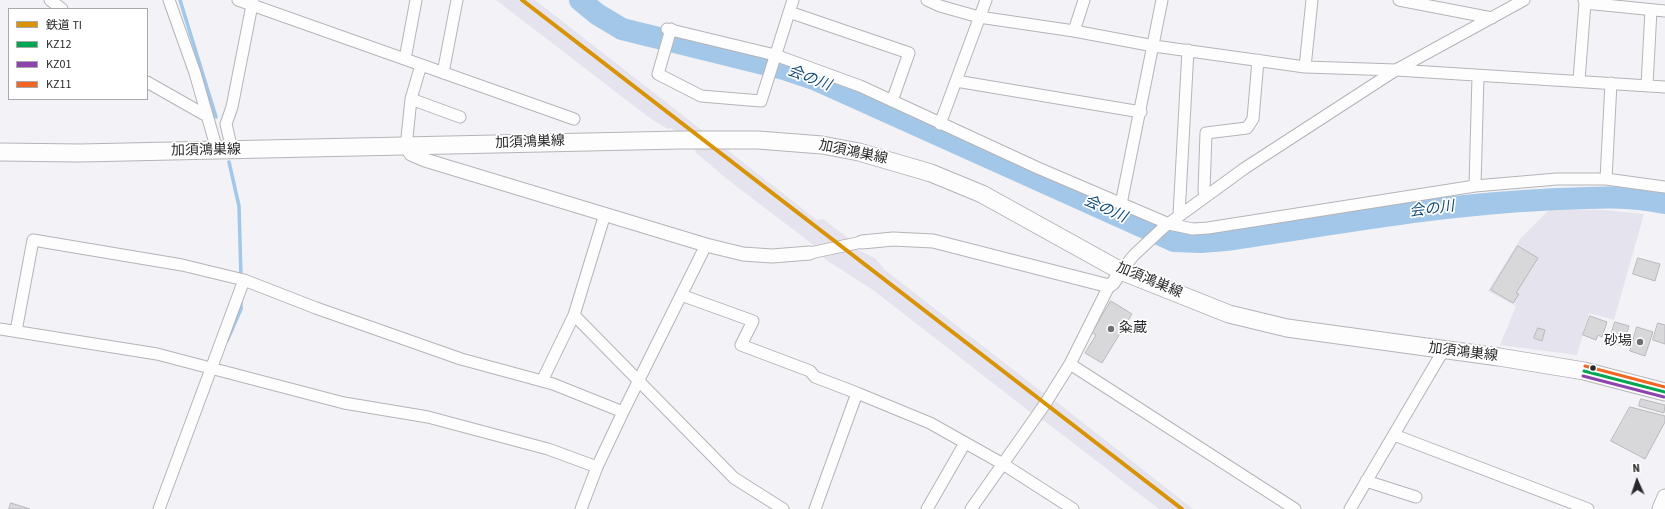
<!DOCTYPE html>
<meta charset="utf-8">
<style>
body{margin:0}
#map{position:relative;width:1665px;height:509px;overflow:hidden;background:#f3f2f6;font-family:"Source Sans 3","Noto Sans JP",sans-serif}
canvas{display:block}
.legend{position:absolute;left:8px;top:8px;width:140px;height:92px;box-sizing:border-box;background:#fff;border:1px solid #a9a9aa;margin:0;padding:5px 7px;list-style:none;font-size:12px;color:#28282a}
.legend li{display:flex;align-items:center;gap:8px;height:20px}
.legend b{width:20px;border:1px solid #a9a9aa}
.north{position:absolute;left:1617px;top:461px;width:40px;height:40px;-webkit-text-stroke:3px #fff;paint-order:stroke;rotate:357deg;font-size:11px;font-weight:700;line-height:16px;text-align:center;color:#28282a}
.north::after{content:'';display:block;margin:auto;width:14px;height:18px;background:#28282a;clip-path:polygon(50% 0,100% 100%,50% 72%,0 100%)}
</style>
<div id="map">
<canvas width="1665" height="509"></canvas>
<ul class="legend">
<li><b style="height:5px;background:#d89306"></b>鉄道 TI</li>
<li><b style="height:5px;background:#00a651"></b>KZ12</li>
<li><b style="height:5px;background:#8e44ad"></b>KZ01</li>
<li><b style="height:5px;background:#f26522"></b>KZ11</li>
</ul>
<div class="north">N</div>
</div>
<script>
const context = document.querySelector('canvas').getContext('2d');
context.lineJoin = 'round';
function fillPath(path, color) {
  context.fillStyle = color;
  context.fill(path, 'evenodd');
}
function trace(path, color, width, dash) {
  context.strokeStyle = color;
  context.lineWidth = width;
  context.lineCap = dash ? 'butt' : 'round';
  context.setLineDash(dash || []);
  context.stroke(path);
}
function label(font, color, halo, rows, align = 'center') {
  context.font = font + ' "Source Sans 3","Noto Sans JP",sans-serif';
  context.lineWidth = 3.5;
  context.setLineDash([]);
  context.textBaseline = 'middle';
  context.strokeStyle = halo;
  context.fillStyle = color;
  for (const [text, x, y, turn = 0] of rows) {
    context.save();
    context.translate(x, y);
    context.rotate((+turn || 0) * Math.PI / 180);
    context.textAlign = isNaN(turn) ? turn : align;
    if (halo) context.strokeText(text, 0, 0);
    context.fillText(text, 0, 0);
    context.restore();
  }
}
const built = new Path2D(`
 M 496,0 L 535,0 L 817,220 L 823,219 L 848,238 L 847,241 L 816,247 L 727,179 L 695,152 L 696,150 L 671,128 L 668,129 L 651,119 Z
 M 1550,209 L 1604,210 L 1644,214 L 1614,320 L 1589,313 L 1577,355 L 1500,345 L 1516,306 L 1488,291 L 1521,238 Z
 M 849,249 L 856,249 L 875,258 L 885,270 L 1047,396 L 1034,415 L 873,290 L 823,258 L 826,254 Z
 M 1054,400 L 1193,509 L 1159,509 L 1042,419 L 1042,416 Z`);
const stream = new Path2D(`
 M 180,0 L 216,117
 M 229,162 L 239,206 L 241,278
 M 227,341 L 241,309 L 241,300`);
const river = new Path2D(`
 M 580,0 L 597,14 L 622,29 L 784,69 L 814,79 L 1174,241 L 1201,242 L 1226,240 C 1331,225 1436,205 1541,200 C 1583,198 1624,194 1665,203`);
const building = new Path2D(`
 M 1518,246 L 1538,258 L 1516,293 L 1519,294 L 1513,303 L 1491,290 Z
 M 1638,258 L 1660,264 L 1655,281 L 1633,274 Z
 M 1111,301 L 1132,314 L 1102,363 L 1085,353 L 1096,335 L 1092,333 Z
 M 1590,316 L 1607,322 L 1602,337 L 1598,335 L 1596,340 L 1583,335 Z
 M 1615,322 L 1629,326 L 1623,346 L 1609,342 Z
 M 1658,323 L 1665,325 L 1665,344 L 1653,340 Z
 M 1637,327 L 1653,332 L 1645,356 L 1630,351 Z
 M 1538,328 L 1545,330 L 1542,341 L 1534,338 Z
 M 1641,399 L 1665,405 L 1664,413 L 1639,406 Z
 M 1630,407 L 1665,416 L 1665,422 L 1645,459 L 1611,441 Z
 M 11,503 L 30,509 L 9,509 Z`);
const minor = new Path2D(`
 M 50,0 L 62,9
 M 169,0 L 195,73 L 217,150
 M 238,0 L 574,119
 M 927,0 L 940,6 L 979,17 L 1074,31 L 1154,46 L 1305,67 L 1396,70 L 1665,87
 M 1399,0 L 1492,18
 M 1584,0 L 1585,3 L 1665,11
 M 789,12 L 909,53 L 892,101
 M 667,29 L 775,55 L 860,86 L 1038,168 L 1169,224 L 1193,229 L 1208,228 L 1475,186 L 1557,179 L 1606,179 L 1665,187
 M 671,29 L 658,74 L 701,96 L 761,101 L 793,0
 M 1074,31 L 1084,0
 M 405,59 L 416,0
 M 1305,67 L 1312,0
 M 443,73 L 457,0
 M 1579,80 L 1585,3
 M 956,81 L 1141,112
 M 147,82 L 207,116
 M 1647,85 L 1651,10
 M 411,99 L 460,117
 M 940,124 L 986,0
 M 406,147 L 411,99 L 421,65
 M 232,150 L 226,124 L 232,107 L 253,0
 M 1606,179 L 1611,83
 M 1475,186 L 1478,76
 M 1205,196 L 1204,191 L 1206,133 L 1247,128 L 1253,119 L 1258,60
 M 1121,204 L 1162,0
 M 1179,215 L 1188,50
 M 810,253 L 862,242
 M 1121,271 L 1134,255 L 1164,227 L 1245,168 L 1396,70 L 1524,0
 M 681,295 L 753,321 L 741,345 L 810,371 L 815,377 L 857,393
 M 574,315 L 734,478 L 783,509
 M 0,329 L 157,354 L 344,403 L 428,417 L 548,449 L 597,467
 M 16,331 L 33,240 L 182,265 L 244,280 L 316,308 L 461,359 L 553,384 L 623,412
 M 1070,364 L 1295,509
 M 542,381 L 574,315 L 605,214
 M 1394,435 L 1588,509
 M 1366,481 L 1416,497
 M 159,509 L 244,280
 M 581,509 L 597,467 L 623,412 L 706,245
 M 815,509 L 857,393 L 930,423 L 1003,464 L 1073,509
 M 927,509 L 965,443
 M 971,509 L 1045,404 L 1070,364 L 1109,286
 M 1350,509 L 1443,351`);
const tertiary = new Path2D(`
 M 406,147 L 411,154 L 425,160 L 706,245 L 743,254 L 772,256 L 810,253
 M 862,242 L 893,239 L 933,241 L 1109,286 L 1113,283 L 1121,271`);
const secondary = new Path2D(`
 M 1660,509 L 1665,497`);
const primary = new Path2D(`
 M 0,152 L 80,153 L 680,140 L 758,140 L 822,145 L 859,152 L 931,173 L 982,194 L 1121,271 L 1229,314 L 1287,328 L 1499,357 L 1584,371 L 1665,392`);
const bus1 = new Path2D(`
 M 1584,371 L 1665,392`);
const bus2 = new Path2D(`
 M 1583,376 L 1664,397`);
const bus3 = new Path2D(`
 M 1585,366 L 1665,387`);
const rail1 = new Path2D(`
 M 522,0 L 1182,509`);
const markers = [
 [1111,329,4,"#6f6f71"],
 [1640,342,4,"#6f6f71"],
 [1593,368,3.5,"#28282a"]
];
const streetNames = [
 ["加須鴻巣線",530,143,-2],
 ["加須鴻巣線",206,151,-1],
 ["加須鴻巣線",853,153,12],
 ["加須鴻巣線",1149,281,23],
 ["加須鴻巣線",1463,353,7]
];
const poiNames = [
 ["粂蔵",1119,329],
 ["砂場",1632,342,"right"]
];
const waterNames = [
 ["会の川",809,79,21],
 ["会の川",1105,210,24],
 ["会の川",1432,210,-7]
];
fillPath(built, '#e5e3ed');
trace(stream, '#a2c7e8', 3.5);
trace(river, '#a2c7e8', 22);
fillPath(building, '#d8d8db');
trace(building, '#b9b9bc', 1);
trace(minor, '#b5b4b8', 13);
trace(tertiary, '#b5b4b8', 15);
trace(secondary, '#b5b4b8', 17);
trace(primary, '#b5b4b8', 19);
trace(minor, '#fdfdfe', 11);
trace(tertiary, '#fdfdfe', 13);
trace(secondary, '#fdfdfe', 15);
trace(primary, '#fdfdfe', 17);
trace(bus1, '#00a651', 3);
trace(bus2, '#8e44ad', 3);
trace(bus3, '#f26522', 3);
trace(rail1, '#d89306', 4);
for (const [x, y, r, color] of markers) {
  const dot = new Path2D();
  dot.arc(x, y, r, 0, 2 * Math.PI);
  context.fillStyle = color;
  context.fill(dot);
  trace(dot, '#fff', 1.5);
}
label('14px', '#28282a', '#fff', streetNames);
label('14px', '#28282a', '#fff', poiNames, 'left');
label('italic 15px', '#104a75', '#fff', waterNames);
</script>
